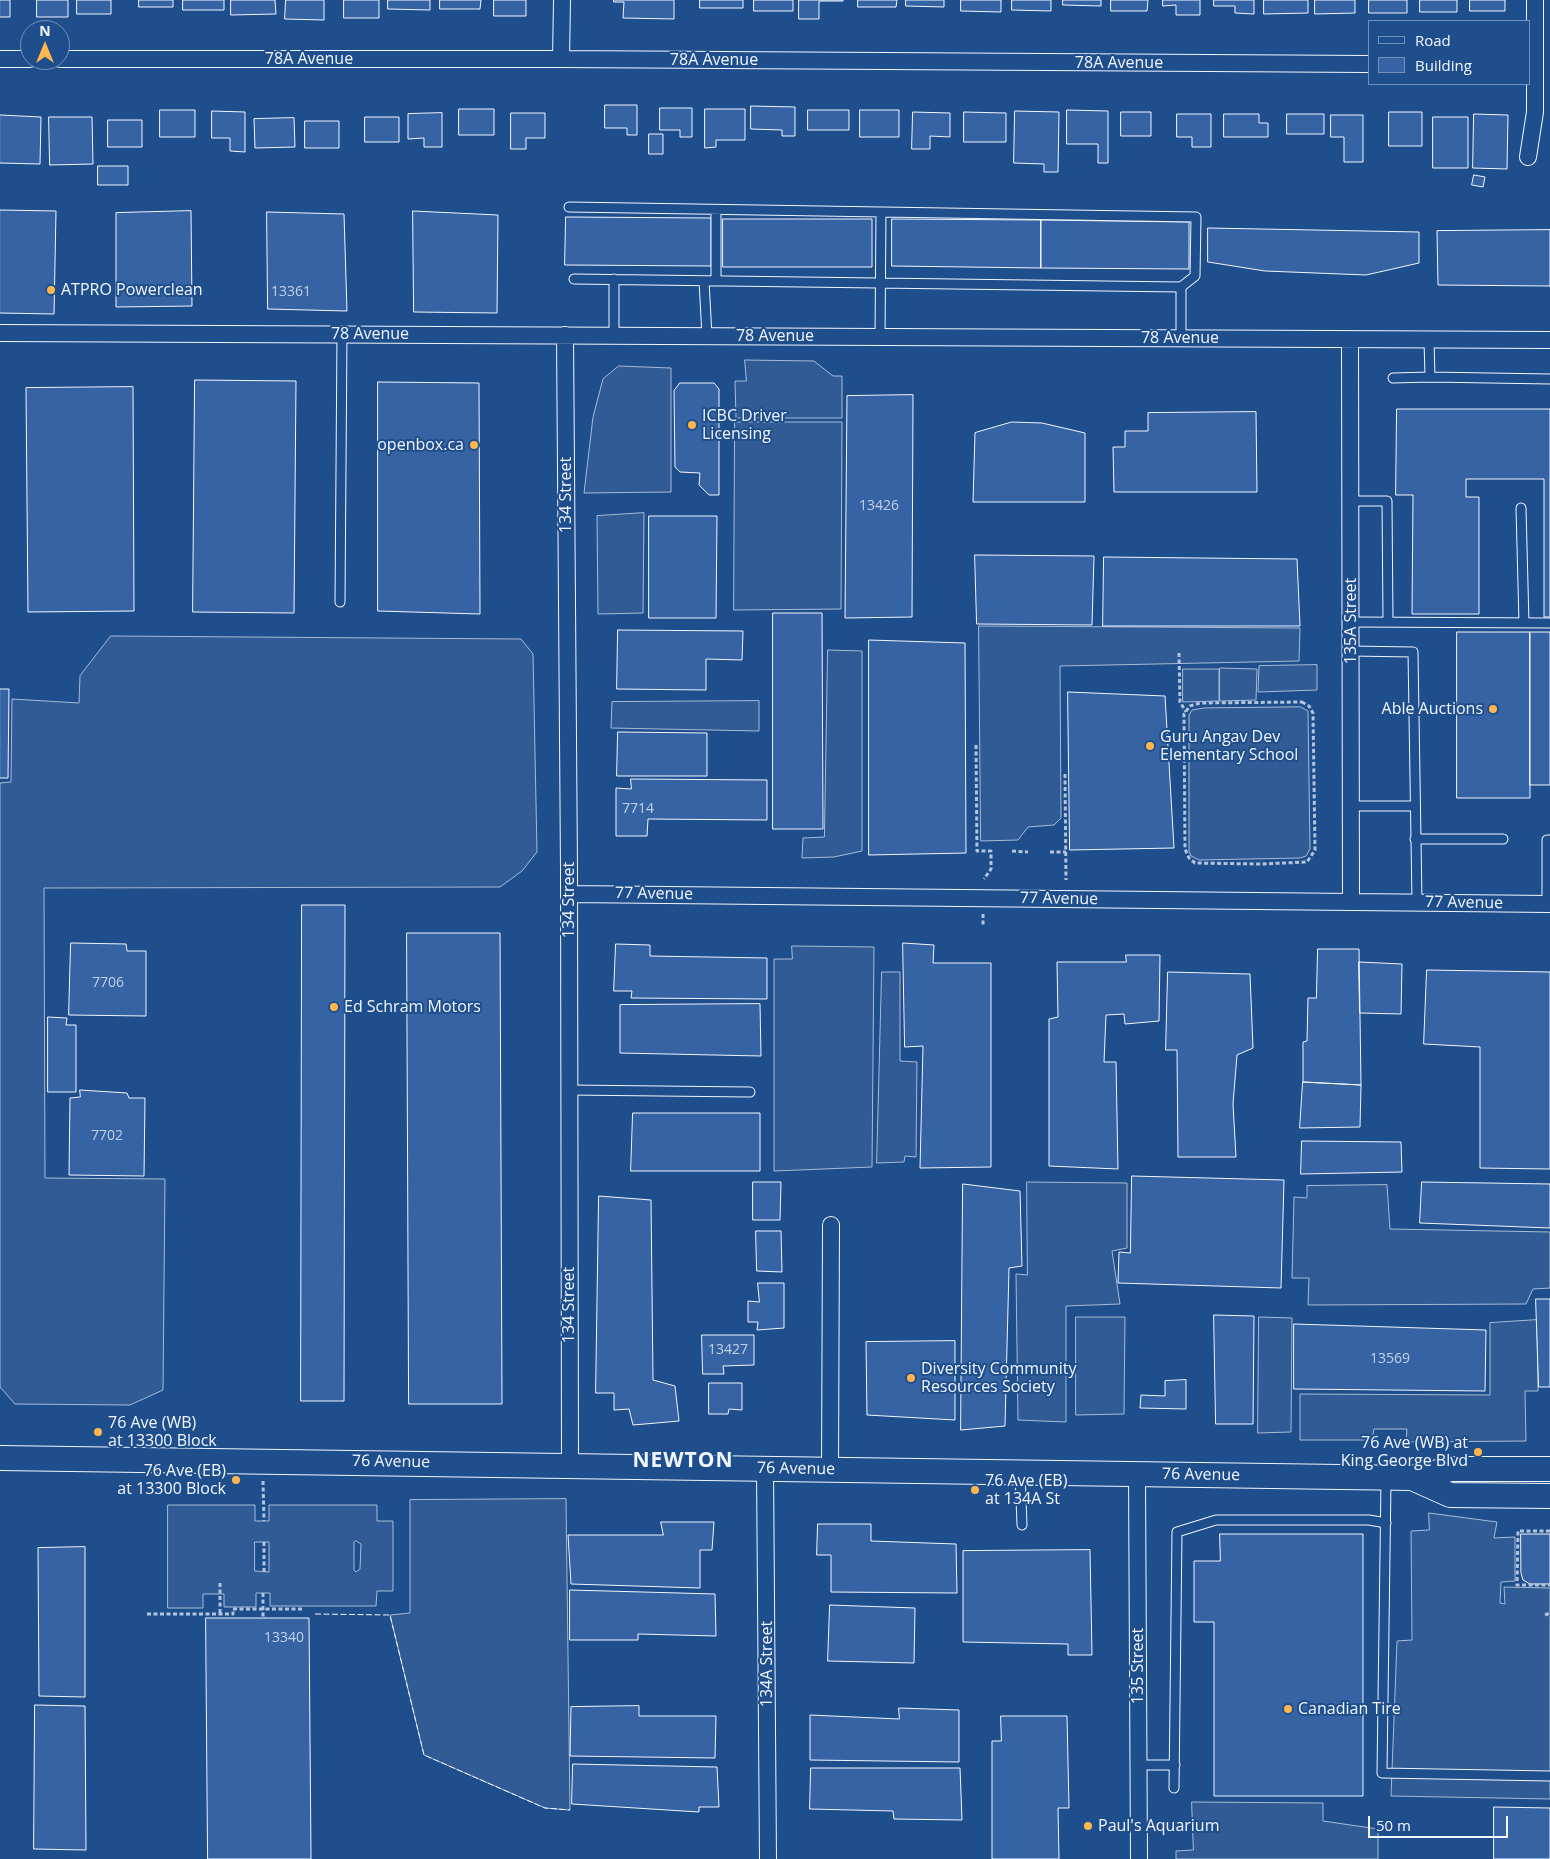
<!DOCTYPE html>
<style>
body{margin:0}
#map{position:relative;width:1550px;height:1859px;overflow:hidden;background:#1f4e8c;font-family:"Open Sans",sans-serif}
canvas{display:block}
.legend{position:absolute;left:1368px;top:20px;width:162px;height:65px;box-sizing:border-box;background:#1f4e8c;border:1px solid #7391ba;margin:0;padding:6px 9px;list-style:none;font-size:15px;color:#f2f6ff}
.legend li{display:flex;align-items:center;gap:10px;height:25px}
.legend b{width:25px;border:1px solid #7391ba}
.north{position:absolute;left:20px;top:20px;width:50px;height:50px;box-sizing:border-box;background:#1f4e8c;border:1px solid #7391ba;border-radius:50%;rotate:0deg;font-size:14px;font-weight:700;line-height:20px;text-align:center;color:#f2f6ff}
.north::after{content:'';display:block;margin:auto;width:18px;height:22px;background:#ffb74d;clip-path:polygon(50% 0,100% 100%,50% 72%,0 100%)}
.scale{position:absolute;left:1368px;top:1816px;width:140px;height:22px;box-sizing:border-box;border:2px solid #f2f6ff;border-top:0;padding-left:6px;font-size:15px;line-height:18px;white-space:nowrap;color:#f2f6ff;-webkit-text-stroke:4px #1f4e8c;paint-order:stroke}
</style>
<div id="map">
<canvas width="1550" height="1859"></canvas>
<ul class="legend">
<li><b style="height:6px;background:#1f4e8c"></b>Road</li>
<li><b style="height:14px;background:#3563a3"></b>Building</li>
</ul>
<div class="north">N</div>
<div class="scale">50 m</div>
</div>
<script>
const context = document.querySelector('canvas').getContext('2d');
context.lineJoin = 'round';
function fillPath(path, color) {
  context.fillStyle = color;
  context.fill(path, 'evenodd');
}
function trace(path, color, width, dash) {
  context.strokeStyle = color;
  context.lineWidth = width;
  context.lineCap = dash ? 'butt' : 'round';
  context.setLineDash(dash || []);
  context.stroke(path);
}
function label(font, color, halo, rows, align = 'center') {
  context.font = font + ' "Open Sans",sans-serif';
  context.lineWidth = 4;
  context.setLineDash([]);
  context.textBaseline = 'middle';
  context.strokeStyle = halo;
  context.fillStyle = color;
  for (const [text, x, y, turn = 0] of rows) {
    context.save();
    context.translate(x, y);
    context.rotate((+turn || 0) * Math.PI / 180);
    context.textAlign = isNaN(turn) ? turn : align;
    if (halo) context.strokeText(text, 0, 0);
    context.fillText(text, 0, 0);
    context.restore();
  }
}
const built = new Path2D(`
 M 745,360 L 814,361 L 833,376 L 842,376 L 842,418 L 736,418 L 735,381 L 746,381 Z
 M 619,366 L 671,368 L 671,492 L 584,493 L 593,417 L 603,379 Z
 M 735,422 L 842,422 L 841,609 L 734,610 Z
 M 644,513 L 643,613 L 598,614 L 597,516 Z
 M 979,626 L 1300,628 L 1299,661 L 1060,666 L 1061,818 L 1054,825 L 1028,827 L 1018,840 L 981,841 Z
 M 111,636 L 521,639 L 533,654 L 537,852 L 522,871 L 500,887 L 44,888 L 45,1178 L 165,1179 L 163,1390 L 130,1405 L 15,1404 L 0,1387 L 0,783 L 11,782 L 12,699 L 79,703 L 80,676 Z
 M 828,650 L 862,651 L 862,851 L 834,857 L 802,858 L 803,838 L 824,837 Z
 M 1317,665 L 1317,690 L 1258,692 L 1259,666 Z
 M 1220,668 L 1257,669 L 1256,700 L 1220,701 Z
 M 1183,669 L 1219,669 L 1219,701 L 1183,702 Z
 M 759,701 L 759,731 L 611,728 L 612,702 Z
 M 1301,707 L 1308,711 L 1310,849 L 1306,856 L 1300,858 L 1199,860 L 1191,856 L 1189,851 L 1189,715 L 1192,710 L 1204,708 Z
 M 792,946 L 874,947 L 872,1167 L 774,1171 L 774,959 L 792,959 Z
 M 882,972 L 900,972 L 900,1061 L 917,1062 L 916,1157 L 905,1156 L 904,1162 L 877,1163 Z
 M 1027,1182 L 1127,1183 L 1127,1248 L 1112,1251 L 1120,1304 L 1066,1306 L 1066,1422 L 1018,1420 L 1016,1274 L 1027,1275 Z
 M 1387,1185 L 1390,1229 L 1550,1232 L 1550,1288 L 1533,1289 L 1526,1304 L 1308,1305 L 1309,1278 L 1292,1278 L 1294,1197 L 1307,1198 L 1307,1186 Z
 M 1076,1317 L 1125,1317 L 1124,1414 L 1076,1415 Z
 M 1259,1317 L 1292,1318 L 1291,1432 L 1258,1433 Z
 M 1537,1320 L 1538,1391 L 1525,1391 L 1526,1441 L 1406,1442 L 1407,1429 L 1374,1429 L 1372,1440 L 1300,1440 L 1300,1394 L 1490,1395 L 1490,1323 Z
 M 566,1499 L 570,1810 L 545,1808 L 424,1755 L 390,1615 L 410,1613 L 410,1500 Z
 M 168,1505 L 255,1505 L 255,1521 L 269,1521 L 269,1505 L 377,1505 L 377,1521 L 393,1521 L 393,1591 L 377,1591 L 376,1606 L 270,1606 L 270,1593 L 256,1593 L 256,1607 L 224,1607 L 224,1594 L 203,1594 L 203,1608 L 168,1608 ZM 356,1541 L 361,1544 L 360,1569 L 356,1572 L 354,1570 L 354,1542 ZM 255,1542 L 269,1542 L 269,1572 L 255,1571 Z
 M 1429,1513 L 1497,1522 L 1494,1538 L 1515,1537 L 1515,1581 L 1501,1582 L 1500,1603 L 1505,1604 L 1504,1587 L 1550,1588 L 1550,1799 L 1391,1796 L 1397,1641 L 1412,1640 L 1411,1531 L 1429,1530 Z
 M 1192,1802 L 1323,1803 L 1323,1821 L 1378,1829 L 1378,1859 L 1176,1859 L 1176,1851 L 1193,1850 Z`);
const building = new Path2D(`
 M 0,0 L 10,0 L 10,17 L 0,17 Z
 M 37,0 L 68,0 L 68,17 L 37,17 Z
 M 77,0 L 111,0 L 111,14 L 77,14 Z
 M 139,0 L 173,0 L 173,7 L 139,7 Z
 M 183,0 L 224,0 L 224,10 L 183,10 Z
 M 231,0 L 275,0 L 276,14 L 231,15 Z
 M 286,0 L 324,0 L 324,20 L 285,19 Z
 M 344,0 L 379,0 L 379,18 L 344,18 Z
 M 388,0 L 430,0 L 430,10 L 388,9 Z
 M 440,0 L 481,0 L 480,9 L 440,9 Z
 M 494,0 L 526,0 L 526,16 L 494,16 Z
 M 614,0 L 674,0 L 674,19 L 623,18 L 624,2 L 614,2 Z
 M 700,0 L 743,0 L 743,8 L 700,8 Z
 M 754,0 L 793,0 L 793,11 L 754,11 Z
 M 799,0 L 843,0 L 843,1 L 819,1 L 819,19 L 799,19 Z
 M 858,0 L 897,0 L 896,7 L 858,7 Z
 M 906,0 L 944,0 L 944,7 L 906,6 Z
 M 961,0 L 1001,0 L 1001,12 L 961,11 Z
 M 1012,0 L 1051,0 L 1051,11 L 1012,10 Z
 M 1063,0 L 1101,0 L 1101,6 L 1063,5 Z
 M 1111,0 L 1148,0 L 1147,11 L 1111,11 Z
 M 1163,0 L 1200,0 L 1200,15 L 1176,15 L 1176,5 L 1163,6 Z
 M 1214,0 L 1254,0 L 1254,14 L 1235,13 L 1235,6 L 1214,6 Z
 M 1264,0 L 1308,0 L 1308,13 L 1264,14 Z
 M 1315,0 L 1355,0 L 1355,13 L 1315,14 Z
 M 1369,0 L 1407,0 L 1407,13 L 1369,13 Z
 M 1420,0 L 1457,0 L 1457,12 L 1420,12 Z
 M 1470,0 L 1505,0 L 1505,11 L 1470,11 Z
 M 605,105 L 637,105 L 637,135 L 627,135 L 627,128 L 605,128 Z
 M 751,106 L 795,107 L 795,136 L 782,136 L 782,130 L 751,129 Z
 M 660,108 L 692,108 L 692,137 L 680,137 L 680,130 L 660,130 Z
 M 459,109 L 494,109 L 494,135 L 459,135 Z
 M 705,109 L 745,109 L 745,140 L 716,140 L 716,147 L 705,148 Z
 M 160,110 L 195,110 L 195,137 L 160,137 Z
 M 808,110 L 849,110 L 849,130 L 808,130 Z
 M 860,110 L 899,110 L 899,137 L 860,137 Z
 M 1067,110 L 1108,111 L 1108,163 L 1098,163 L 1098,144 L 1067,144 Z
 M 212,111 L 245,112 L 245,152 L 230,151 L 230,138 L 212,138 Z
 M 1015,111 L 1059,112 L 1058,172 L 1044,172 L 1044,164 L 1014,163 Z
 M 913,112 L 950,113 L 950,137 L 930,136 L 930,149 L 912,149 Z
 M 964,112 L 1006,113 L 1006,142 L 964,142 Z
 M 1121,112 L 1151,112 L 1151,136 L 1121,136 Z
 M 1389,112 L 1422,112 L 1422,146 L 1389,146 Z
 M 442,113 L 442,147 L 424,147 L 424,138 L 408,139 L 408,114 Z
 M 511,113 L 545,113 L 545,138 L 526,138 L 526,149 L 511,149 Z
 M 1177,114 L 1211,114 L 1211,147 L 1192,147 L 1192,137 L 1177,137 Z
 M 1224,114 L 1259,114 L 1259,123 L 1268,123 L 1268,137 L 1224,137 Z
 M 1287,114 L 1324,114 L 1324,134 L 1287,134 Z
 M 1474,114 L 1508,115 L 1507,169 L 1473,168 Z
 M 0,115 L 41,117 L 40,164 L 0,163 Z
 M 1331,115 L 1363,115 L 1363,162 L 1344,162 L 1344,137 L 1331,137 Z
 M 49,117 L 92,117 L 93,164 L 50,165 Z
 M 365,117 L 399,117 L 399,142 L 365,142 Z
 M 1433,117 L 1468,117 L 1468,168 L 1433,168 Z
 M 294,118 L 295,147 L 255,148 L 254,119 Z
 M 108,120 L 142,120 L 142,147 L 108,147 Z
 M 305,121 L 339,121 L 339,148 L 305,148 Z
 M 649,134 L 663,134 L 663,154 L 649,154 Z
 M 98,166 L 128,166 L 128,185 L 98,185 Z
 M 1474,175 L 1485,177 L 1483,187 L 1472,185 Z
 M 0,210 L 56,211 L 54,314 L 0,313 Z
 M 191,211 L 192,306 L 116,307 L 116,213 Z
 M 413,211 L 498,215 L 497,313 L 414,312 Z
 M 267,212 L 344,214 L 347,311 L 268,309 Z
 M 566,217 L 711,218 L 711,266 L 565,265 Z
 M 723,219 L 872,219 L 872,267 L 723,267 Z
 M 892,219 L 1041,220 L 1041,268 L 892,266 Z
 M 1041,220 L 1189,222 L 1189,269 L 1041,268 Z
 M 1208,228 L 1419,232 L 1419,263 L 1366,275 L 1265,271 L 1208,262 Z
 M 1550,230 L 1550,286 L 1438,285 L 1437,231 Z
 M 195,380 L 296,381 L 294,613 L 193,612 Z
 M 378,382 L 479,383 L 480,614 L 378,611 Z
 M 680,383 L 714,383 L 719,389 L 719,495 L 709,495 L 699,485 L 700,473 L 680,472 L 675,467 L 674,391 Z
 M 133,387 L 134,611 L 28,612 L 26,388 Z
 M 913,395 L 912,617 L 845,618 L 847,396 Z
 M 1397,409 L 1550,409 L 1550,617 L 1544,617 L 1544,479 L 1466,479 L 1466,497 L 1479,497 L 1479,614 L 1412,614 L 1413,495 L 1396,495 Z
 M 1256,412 L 1257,492 L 1114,492 L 1113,447 L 1125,447 L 1125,431 L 1148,431 L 1148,413 Z
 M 1012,422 L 1042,423 L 1085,433 L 1085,502 L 973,502 L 975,433 Z
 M 649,516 L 717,516 L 716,618 L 649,618 Z
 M 975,555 L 1094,556 L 1092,625 L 977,624 Z
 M 1104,557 L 1297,559 L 1300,626 L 1103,626 Z
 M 773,613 L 822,613 L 823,829 L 773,829 Z
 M 618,630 L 743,631 L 742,660 L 706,659 L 706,690 L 617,689 Z
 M 1457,632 L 1530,632 L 1530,798 L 1457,798 Z
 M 1530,632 L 1550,632 L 1550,785 L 1530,785 Z
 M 869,640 L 965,643 L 966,853 L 869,855 Z
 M 0,689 L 9,689 L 8,778 L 0,778 Z
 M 1068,692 L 1165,696 L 1174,848 L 1070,850 Z
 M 618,732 L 707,733 L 707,776 L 617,776 Z
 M 631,779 L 767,780 L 767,820 L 648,819 L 647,836 L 616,836 L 616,788 L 631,789 Z
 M 302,905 L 345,905 L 344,1401 L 301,1401 Z
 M 407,933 L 500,933 L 502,1404 L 409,1404 Z
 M 71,943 L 126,944 L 127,951 L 146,951 L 146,1016 L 69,1015 Z
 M 903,943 L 934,945 L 933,963 L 991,963 L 991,1167 L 920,1168 L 923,1046 L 905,1047 Z
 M 616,944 L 650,945 L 650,956 L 767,958 L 767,999 L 631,998 L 632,991 L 614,991 Z
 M 1318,949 L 1359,949 L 1361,1085 L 1303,1082 L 1303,1042 L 1307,1041 L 1308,998 L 1316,998 Z
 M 1126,955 L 1160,955 L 1159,1021 L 1125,1024 L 1124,1014 L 1106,1015 L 1104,1062 L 1116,1062 L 1118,1169 L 1049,1166 L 1049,1019 L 1058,1017 L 1057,962 L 1126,962 Z
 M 1359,962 L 1402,964 L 1401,1014 L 1360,1013 Z
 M 1427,970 L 1550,972 L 1550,1169 L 1480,1168 L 1480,1047 L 1424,1044 Z
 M 1168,972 L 1250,974 L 1253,1048 L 1237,1055 L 1233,1104 L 1236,1157 L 1178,1157 L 1177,1050 L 1166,1050 Z
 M 760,1004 L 761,1056 L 620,1053 L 620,1005 Z
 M 48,1017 L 67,1018 L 66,1025 L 76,1025 L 76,1092 L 48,1092 Z
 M 1303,1082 L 1361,1085 L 1360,1127 L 1300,1128 Z
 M 80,1090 L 127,1093 L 129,1098 L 145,1098 L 144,1176 L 69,1175 L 70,1098 L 80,1097 Z
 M 633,1113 L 760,1113 L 760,1171 L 631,1171 Z
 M 1302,1141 L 1401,1142 L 1402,1172 L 1301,1174 Z
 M 1132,1176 L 1284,1180 L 1281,1288 L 1118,1283 L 1119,1252 L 1130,1253 Z
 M 753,1182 L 781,1182 L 780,1220 L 753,1220 Z
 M 1422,1182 L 1550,1184 L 1550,1228 L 1420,1223 Z
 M 963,1184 L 1020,1191 L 1022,1266 L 1009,1268 L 1005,1426 L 961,1430 Z
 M 599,1196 L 651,1200 L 653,1380 L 675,1386 L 679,1421 L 633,1425 L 629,1409 L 614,1410 L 614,1393 L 596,1393 Z
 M 756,1231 L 781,1231 L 782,1272 L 757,1271 Z
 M 758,1283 L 784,1283 L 784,1328 L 757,1330 L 758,1322 L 748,1322 L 748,1301 L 759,1302 Z
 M 1536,1299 L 1550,1299 L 1550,1387 L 1539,1387 Z
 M 1214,1315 L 1254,1316 L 1253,1424 L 1216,1424 Z
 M 1294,1324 L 1486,1330 L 1485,1391 L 1294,1389 Z
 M 702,1335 L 754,1335 L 754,1365 L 723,1366 L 724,1374 L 703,1374 Z
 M 955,1341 L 955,1420 L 867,1415 L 866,1342 Z
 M 1186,1380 L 1186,1409 L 1140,1408 L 1141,1395 L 1165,1396 L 1165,1381 Z
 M 709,1383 L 742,1383 L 742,1410 L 729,1409 L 728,1414 L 709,1414 Z
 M 661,1522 L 714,1522 L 712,1550 L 700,1550 L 700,1588 L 571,1584 L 568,1535 L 663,1535 Z
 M 818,1524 L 871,1524 L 871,1541 L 956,1544 L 957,1593 L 831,1592 L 831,1555 L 817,1555 Z
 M 1220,1534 L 1363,1534 L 1363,1796 L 1214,1796 L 1214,1622 L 1194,1622 L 1194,1561 L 1220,1561 Z
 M 1521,1534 L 1550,1534 L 1550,1584 L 1530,1584 L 1523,1580 L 1521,1573 Z
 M 85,1547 L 85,1697 L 39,1696 L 38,1548 Z
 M 1090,1550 L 1092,1655 L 1068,1655 L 1068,1644 L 963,1642 L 963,1551 Z
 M 570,1590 L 715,1594 L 716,1636 L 638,1634 L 638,1640 L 570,1640 Z
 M 830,1605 L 915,1608 L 914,1663 L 828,1661 Z
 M 206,1618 L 309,1618 L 311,1859 L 208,1859 Z
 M 35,1705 L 85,1706 L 86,1850 L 34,1849 Z
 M 639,1706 L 639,1716 L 716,1716 L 715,1758 L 570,1756 L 571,1707 Z
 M 899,1708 L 959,1710 L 959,1762 L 810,1760 L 810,1715 L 899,1719 Z
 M 1001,1716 L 1067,1716 L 1069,1808 L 1058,1808 L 1059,1859 L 992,1859 L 992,1741 L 1001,1741 Z
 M 573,1764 L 717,1767 L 719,1807 L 699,1807 L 699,1812 L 572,1804 Z
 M 811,1768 L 960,1768 L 962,1820 L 894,1819 L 893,1811 L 810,1809 Z
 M 1494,1807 L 1550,1808 L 1550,1859 L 1494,1859 Z`);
const path = new Path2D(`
 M 1179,653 L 1180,702 L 1186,712
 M 1302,702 L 1309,706 L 1313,713 L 1315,850 L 1307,862 L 1261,864 L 1195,863 L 1189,858 L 1185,849 L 1184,714 L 1190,706 L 1200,703 Z
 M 976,745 L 977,851 L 991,851 L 991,869 L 984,879
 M 1065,774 L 1066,880
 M 1012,851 L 1028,852
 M 1050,852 L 1066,852
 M 983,914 L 983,925
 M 263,1481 L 264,1521
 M 1550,1531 L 1518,1531 L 1517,1585 L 1550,1585
 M 264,1542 L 264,1572
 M 220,1583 L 220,1614
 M 263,1593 L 263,1618
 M 147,1614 L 233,1614 L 233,1609 L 302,1609
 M 1545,1615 L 1550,1613`);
const lane = new Path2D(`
 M 569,207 L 1196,217 L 1195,276 L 1181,287
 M 716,210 L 716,281
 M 574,279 L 1181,287 L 1181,338
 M 704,281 L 707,336
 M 614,336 L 614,279
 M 880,337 L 881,212
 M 1429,340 L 1430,377 L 1550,379
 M 1393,378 L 1430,377
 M 1350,501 L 1387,501 L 1388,622
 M 1521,508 L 1524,623
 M 340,602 L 342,334
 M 1351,622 L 1550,623
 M 1351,651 L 1413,652 L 1417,903
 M 1351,806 L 1414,806
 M 1415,839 L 1503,839
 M 1547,904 L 1547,840 L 1550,840
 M 569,1090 L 750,1092
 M 1020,1472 L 1022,1525
 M 1386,1480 L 1382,1773 L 1550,1776
 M 1139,1765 L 1175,1765
 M 1174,1788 L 1177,1532 L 1216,1520 L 1369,1520 L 1386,1523`);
const street = new Path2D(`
 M 0,59 L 30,59
 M 60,59 L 561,59 L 1369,64
 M 561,59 L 562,0
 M 1528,157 L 1535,112 L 1535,0
 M 0,333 L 1550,340
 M 565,335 L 569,871 L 570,1465
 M 1350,340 L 1351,902
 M 569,894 L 1550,904
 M 765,1468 L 768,1859
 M 830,1469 L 831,1225
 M 1137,1474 L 1139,1859`);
const secondary = new Path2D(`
 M 0,1458 L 1412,1478 L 1451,1469 L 1550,1469
 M 1412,1478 L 1450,1495 L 1550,1496`);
const fence = new Path2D(`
 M 315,1614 L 390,1615 L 424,1755 L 545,1808 L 570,1810`);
const markers = [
 [51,290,5,"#ffb74d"],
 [692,425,5,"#ffb74d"],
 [474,445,5,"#ffb74d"],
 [1493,709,5,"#ffb74d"],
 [1150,746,5,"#ffb74d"],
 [334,1007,5,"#ffb74d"],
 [911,1378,5,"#ffb74d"],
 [98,1432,5,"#ffb74d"],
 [1478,1452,5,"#ffb74d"],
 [236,1480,5,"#ffb74d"],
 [975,1490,5,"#ffb74d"],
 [1288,1709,5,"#ffb74d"],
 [1088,1826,5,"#ffb74d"]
];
const numberNames = [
 ["13361",291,292],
 ["13426",879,506],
 ["7714",638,809],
 ["7706",108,983],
 ["7702",107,1136],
 ["13427",728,1350],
 ["13569",1390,1359],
 ["13340",284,1638]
];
const streetNames = [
 ["78A Avenue",309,59],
 ["78A Avenue",714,60],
 ["78A Avenue",1119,63],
 ["78 Avenue",370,334],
 ["78 Avenue",775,336],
 ["78 Avenue",1180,338],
 ["134 Street",566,495,-90],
 ["135A Street",1351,621,-90],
 ["77 Avenue",654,894,1],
 ["77 Avenue",1059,899,1],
 ["134 Street",569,900,-90],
 ["77 Avenue",1464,903,1],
 ["134 Street",569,1305,-90],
 ["76 Avenue",391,1462,1],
 ["76 Avenue",796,1469,1],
 ["76 Avenue",1201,1475,1],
 ["134A Street",767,1664,-90],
 ["135 Street",1138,1666,-90]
];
const poiNames = [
 ["ATPRO Powerclean",61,290],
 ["ICBC Driver",702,416],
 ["Licensing",702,434],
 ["openbox.ca",464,445,"right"],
 ["Able Auctions",1483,709,"right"],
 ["Guru Angav Dev",1160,737],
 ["Elementary School",1160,755],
 ["Ed Schram Motors",344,1007],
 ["Diversity Community",921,1369],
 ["Resources Society",921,1387],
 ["76 Ave (WB)",108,1423],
 ["at 13300 Block",108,1441],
 ["76 Ave (WB) at",1468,1443,"right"],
 ["King George Blvd",1468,1461,"right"],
 ["76 Ave (EB)",226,1471,"right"],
 ["at 13300 Block",226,1489,"right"],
 ["76 Ave (EB)",985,1481],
 ["at 134A St",985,1499],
 ["Canadian Tire",1298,1709],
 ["Paul's Aquarium",1098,1826]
];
const districtNames = [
 ["NEWTON",683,1461]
];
fillPath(built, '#305b95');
trace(built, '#a8bbd7', 1);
fillPath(building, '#3563a3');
trace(building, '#f2f6ff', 1);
trace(lane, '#f2f6ff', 11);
trace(street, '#f2f6ff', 18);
trace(secondary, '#f2f6ff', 26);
trace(path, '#b3c4dc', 3, [4, 2.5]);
trace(lane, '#1f4e8c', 9);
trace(street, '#1f4e8c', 16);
trace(secondary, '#1f4e8c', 24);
trace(fence, '#f2f6ff', 1, [6, 2.5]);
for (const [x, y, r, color] of markers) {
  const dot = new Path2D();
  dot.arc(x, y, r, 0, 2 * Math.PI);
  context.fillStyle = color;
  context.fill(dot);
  trace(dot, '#1f4e8c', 2);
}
label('14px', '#c3d1e8', null, numberNames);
label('16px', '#f2f6ff', '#1f4e8c', streetNames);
label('16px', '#f2f6ff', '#1f4e8c', poiNames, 'left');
context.letterSpacing = '1px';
label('bold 21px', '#f2f6ff', '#1f4e8c', districtNames);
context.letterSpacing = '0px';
</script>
